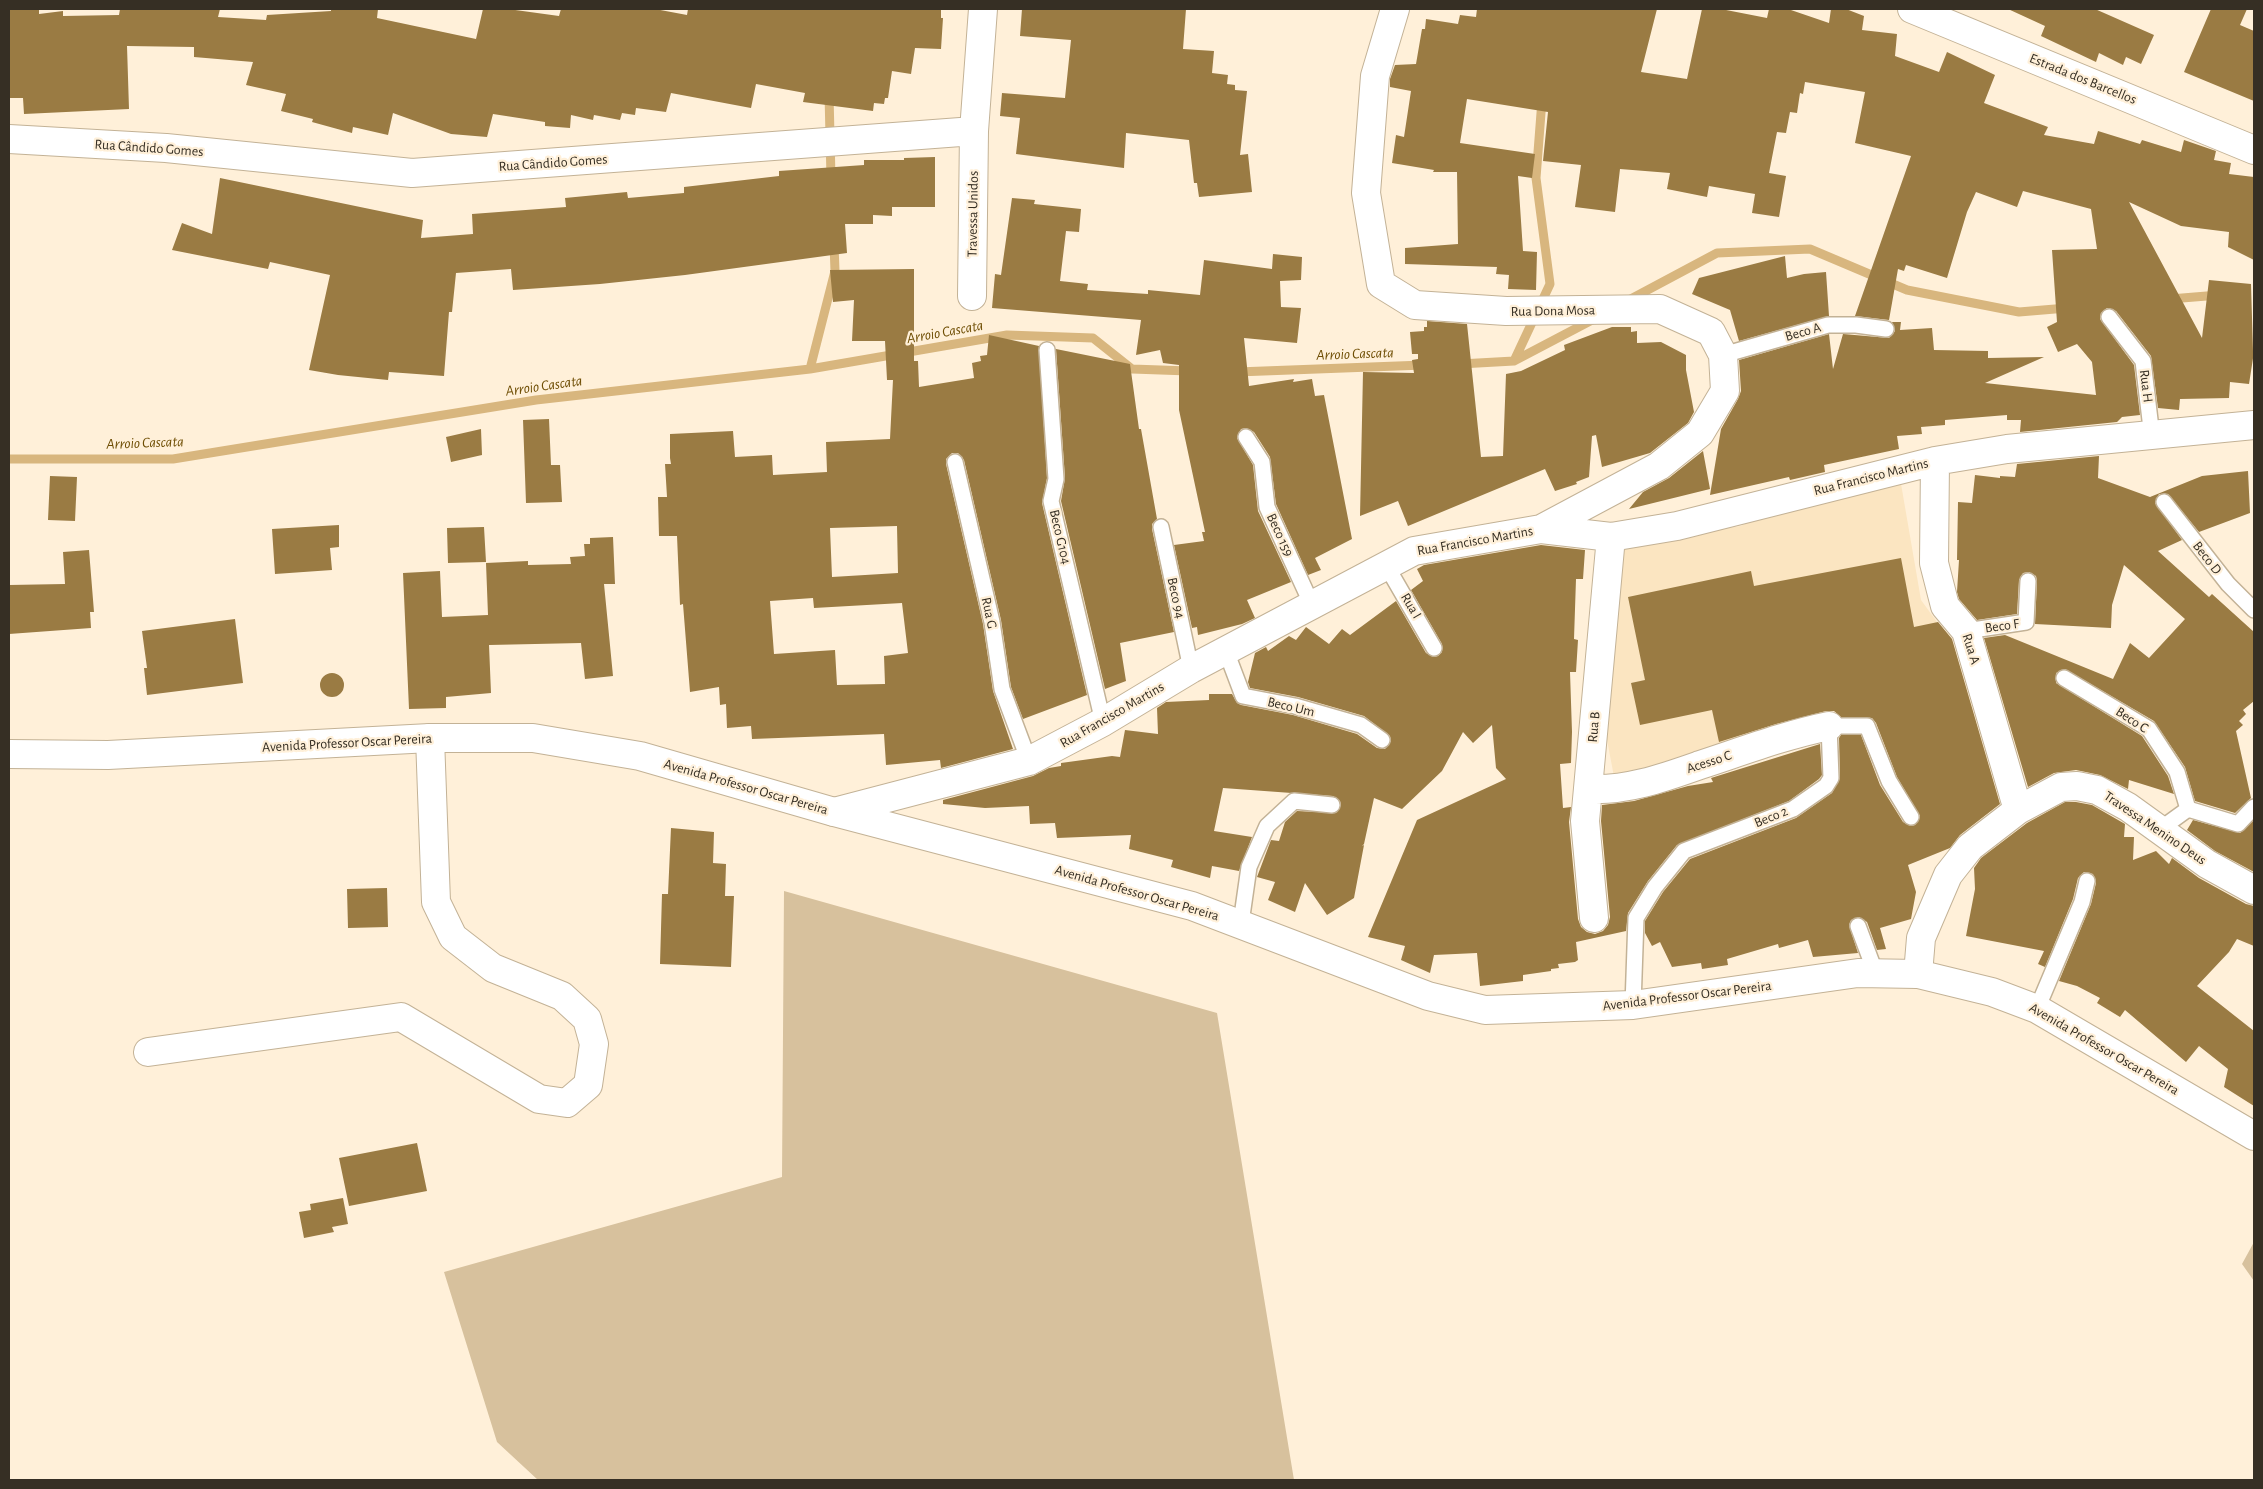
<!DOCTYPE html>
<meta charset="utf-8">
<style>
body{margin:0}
#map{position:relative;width:2263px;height:1489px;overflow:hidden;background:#fff0d9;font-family:"Alegreya Sans",sans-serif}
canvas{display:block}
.frame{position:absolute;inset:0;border:10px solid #362f24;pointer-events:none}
</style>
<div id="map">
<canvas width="2263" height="1489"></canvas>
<div class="frame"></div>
</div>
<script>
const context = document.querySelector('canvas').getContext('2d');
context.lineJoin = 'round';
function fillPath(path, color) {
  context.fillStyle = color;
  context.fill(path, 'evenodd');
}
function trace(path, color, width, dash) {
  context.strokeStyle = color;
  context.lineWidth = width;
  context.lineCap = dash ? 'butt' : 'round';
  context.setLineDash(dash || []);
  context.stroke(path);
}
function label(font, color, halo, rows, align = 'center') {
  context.font = font + ' "Alegreya Sans",sans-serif';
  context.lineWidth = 4.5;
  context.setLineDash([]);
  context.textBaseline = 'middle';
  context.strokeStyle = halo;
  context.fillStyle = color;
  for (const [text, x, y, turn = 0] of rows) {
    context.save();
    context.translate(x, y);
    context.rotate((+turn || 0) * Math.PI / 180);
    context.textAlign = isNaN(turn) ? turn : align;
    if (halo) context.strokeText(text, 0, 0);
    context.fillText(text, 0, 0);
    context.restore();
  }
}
const built = new Path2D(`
 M 1900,478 L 1921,600 L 1937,622 L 1843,699 L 1824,718 L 1615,782 L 1600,703 L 1618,544 L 1741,526 L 1768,511 Z`);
const green = new Path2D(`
 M 784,891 L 1217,1013 L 1294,1480 L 538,1480 L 497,1442 L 444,1272 L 782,1177 Z
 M 2254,1242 L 2254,1281 L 2242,1264 Z`);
const stream = new Path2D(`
 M 829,94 L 831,178
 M 2170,299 L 2219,295
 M 1627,301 L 1717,253 L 1810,249 L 1907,290 L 2019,312 L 2067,308
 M 1514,361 L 1594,319
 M 1460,364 L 1514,361 L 1550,284 L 1536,178 L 1542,100
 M 810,369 L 835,271 L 834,244
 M 1237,372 L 1424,365
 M 9,459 L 173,459 L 536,400 L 810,369 L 1007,335 L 1093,338 L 1132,369 L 1189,371`);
const building = new Path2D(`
 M 9,9 L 39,9 L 39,14 L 63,11 L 63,16 L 119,15 L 120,9 L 220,9 L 218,17 L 266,20 L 267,15 L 331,11 L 331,9 L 378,9 L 377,18 L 476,39 L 483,9 L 508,9 L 559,16 L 561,9 L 655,9 L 687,15 L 688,9 L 941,9 L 941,18 L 943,18 L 941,49 L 915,48 L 911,74 L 892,71 L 888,98 L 885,98 L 884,104 L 874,103 L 873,111 L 803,102 L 805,93 L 756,84 L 751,108 L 671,93 L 666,112 L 636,108 L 635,115 L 622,113 L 620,120 L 594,115 L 593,120 L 571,115 L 570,128 L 545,126 L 545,122 L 493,114 L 487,137 L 451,134 L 393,113 L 388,135 L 353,127 L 352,133 L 312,122 L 313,119 L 281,111 L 286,94 L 246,85 L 253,62 L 194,57 L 194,47 L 127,46 L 129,109 L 24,114 L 23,98 L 9,98 Z
 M 1022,9 L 1186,9 L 1183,49 L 1214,51 L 1212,73 L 1228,75 L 1227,84 L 1235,85 L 1235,90 L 1247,91 L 1240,155 L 1248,154 L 1252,192 L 1199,197 L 1197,183 L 1194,183 L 1189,140 L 1126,133 L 1124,168 L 1016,154 L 1020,118 L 1000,116 L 1002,93 L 1065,98 L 1071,40 L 1020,36 Z
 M 1477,9 L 1657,9 L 1641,72 L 1687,79 L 1702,9 L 1721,9 L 1767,18 L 1769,9 L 1788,9 L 1829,23 L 1831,9 L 1846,9 L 1864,16 L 1862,30 L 1897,34 L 1895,56 L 1939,72 L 1947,52 L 1995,75 L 1984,103 L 2048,127 L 2044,135 L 2094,144 L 2098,131 L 2140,144 L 2142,140 L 2181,152 L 2184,140 L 2216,151 L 2214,160 L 2231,163 L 2229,174 L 2254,177 L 2254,260 L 2228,247 L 2229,232 L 2181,226 L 2129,202 L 2202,338 L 2209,280 L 2251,284 L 2253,351 L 2254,352 L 2249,384 L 2230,382 L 2229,398 L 2180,399 L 2179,410 L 2158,408 L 2151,356 L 2116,311 L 2107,308 L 2101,313 L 2100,319 L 2134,365 L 2140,415 L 2122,417 L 2117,422 L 2020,432 L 2021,420 L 2007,420 L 2007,415 L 1945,420 L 1945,425 L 1921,427 L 1922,434 L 1897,436 L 1899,449 L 1824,465 L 1825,472 L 1790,480 L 1789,477 L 1710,495 L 1721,429 L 1738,399 L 1741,391 L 1739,360 L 1829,334 L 1833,369 L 1843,334 L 1889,338 L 1895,331 L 1892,322 L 1901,322 L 1900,330 L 1932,328 L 1934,350 L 1988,351 L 1988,358 L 2044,357 L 1985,383 L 2096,395 L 2092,362 L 2077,344 L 2058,352 L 2047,327 L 2057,322 L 2052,250 L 2097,249 L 2091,209 L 2023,191 L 2017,207 L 1976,192 L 1967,212 L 1947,278 L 1906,265 L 1904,271 L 1898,269 L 1889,320 L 1855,316 L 1911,156 L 1855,143 L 1865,92 L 1805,82 L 1803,94 L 1800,93 L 1797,113 L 1790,112 L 1786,133 L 1777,132 L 1769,173 L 1786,176 L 1779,217 L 1752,213 L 1755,194 L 1709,186 L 1707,197 L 1667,189 L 1670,173 L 1620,169 L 1615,212 L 1575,207 L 1581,165 L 1543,161 L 1548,112 L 1467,99 L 1460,143 L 1535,154 L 1532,178 L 1518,176 L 1523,251 L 1537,252 L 1536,290 L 1508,289 L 1509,275 L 1496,274 L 1497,267 L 1405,264 L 1405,248 L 1458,244 L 1457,172 L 1433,172 L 1434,170 L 1392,163 L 1396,135 L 1404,137 L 1411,91 L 1390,87 L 1390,79 L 1395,65 L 1416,64 L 1422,29 L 1425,29 L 1426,19 L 1458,24 L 1460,15 L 1476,17 Z
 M 2008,9 L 2095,9 L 2154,35 L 2141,64 L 2126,57 L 2123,65 L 2099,53 L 2096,62 L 2041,36 L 2045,26 Z
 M 2211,9 L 2247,9 L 2240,25 L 2254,31 L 2254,101 L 2184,72 Z
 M 935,157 L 935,207 L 892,207 L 892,216 L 873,215 L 873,224 L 845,224 L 847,253 L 685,275 L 600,284 L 513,290 L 511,269 L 456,273 L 452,312 L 449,312 L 444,376 L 389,372 L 388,380 L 338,375 L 309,370 L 330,275 L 270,262 L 268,269 L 172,250 L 182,223 L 212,234 L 220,178 L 423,220 L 421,238 L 473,234 L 472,214 L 566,207 L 565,198 L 627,192 L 628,198 L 684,193 L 684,187 L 779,176 L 779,171 L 864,165 L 864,160 L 904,160 L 904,158 Z
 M 1012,198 L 1035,200 L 1034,204 L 1081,209 L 1079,232 L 1066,231 L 1060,281 L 1088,284 L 1087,290 L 1148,294 L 1148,290 L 1200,295 L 1204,260 L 1272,269 L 1273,254 L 1302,257 L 1301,280 L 1280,281 L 1281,307 L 1301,308 L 1297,343 L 1244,338 L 1249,386 L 1294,379 L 1293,382 L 1312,379 L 1315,396 L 1324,395 L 1352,539 L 1315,558 L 1321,570 L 1308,575 L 1276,504 L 1270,457 L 1254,432 L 1246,428 L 1241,429 L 1237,438 L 1253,465 L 1258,511 L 1291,582 L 1247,600 L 1255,618 L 1242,624 L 1198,635 L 1197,627 L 1192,628 L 1174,545 L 1204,541 L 1202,532 L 1205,532 L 1179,410 L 1179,365 L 1163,363 L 1160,350 L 1136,355 L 1141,320 L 992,308 L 995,274 L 1001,275 Z
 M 1785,256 L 1787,278 L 1804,274 L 1826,272 L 1829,316 L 1739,341 L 1730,310 L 1692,294 L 1699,278 Z
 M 914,269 L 914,361 L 918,361 L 919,387 L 974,378 L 972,363 L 981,361 L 980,356 L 987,355 L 989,335 L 1039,346 L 1047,478 L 1042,503 L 1087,695 L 1023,719 L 1011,687 L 1001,620 L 964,460 L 958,453 L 952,453 L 946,459 L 946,464 L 983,624 L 993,691 L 1013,749 L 941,768 L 940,760 L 886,765 L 884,734 L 752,739 L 751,726 L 727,728 L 726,704 L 720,705 L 719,687 L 690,692 L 683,604 L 680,605 L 677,536 L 659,536 L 658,497 L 667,497 L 665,464 L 671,464 L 670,458 L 670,434 L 733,431 L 735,457 L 772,455 L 773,475 L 827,472 L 826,442 L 890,439 L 893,380 L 887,380 L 885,341 L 852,341 L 854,300 L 833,302 L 830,270 ZM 897,526 L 898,573 L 832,577 L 830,528 ZM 813,598 L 814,608 L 902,603 L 908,653 L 884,656 L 885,684 L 837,685 L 835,650 L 774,654 L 770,601 Z
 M 1427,321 L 1467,324 L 1481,457 L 1503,456 L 1506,374 L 1521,371 L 1565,350 L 1564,345 L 1612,327 L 1631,327 L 1631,332 L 1637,331 L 1637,343 L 1661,342 L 1686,355 L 1686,370 L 1694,412 L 1688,423 L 1650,453 L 1602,467 L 1596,435 L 1592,436 L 1589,477 L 1576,482 L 1577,484 L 1555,491 L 1545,469 L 1408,526 L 1398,501 L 1360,516 L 1363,372 L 1414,373 L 1412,360 L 1418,359 L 1418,354 L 1412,354 L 1410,332 L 1424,331 L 1424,327 L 1427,327 Z
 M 1056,349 L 1130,364 L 1139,429 L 1141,429 L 1157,519 L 1152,524 L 1152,529 L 1174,632 L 1120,643 L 1126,681 L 1105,689 L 1061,501 L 1065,478 Z
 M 549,419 L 551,465 L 560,465 L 562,502 L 526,503 L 523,420 Z
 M 481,429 L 482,455 L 451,462 L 446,437 Z
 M 1703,451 L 1710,489 L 1629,509 L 1643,492 L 1669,478 Z
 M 2099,456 L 2098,478 L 2150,497 L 2202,476 L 2248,471 L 2250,513 L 2199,532 L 2168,494 L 2159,494 L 2155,503 L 2182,540 L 2158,551 L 2209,597 L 2212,594 L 2254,632 L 2254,701 L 2243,710 L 2246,714 L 2239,721 L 2243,725 L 2236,731 L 2251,798 L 2235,813 L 2195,801 L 2185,767 L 2154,721 L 2065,669 L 2056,673 L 2056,683 L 2142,736 L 2168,776 L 2174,794 L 2129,780 L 2128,789 L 2100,775 L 2076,770 L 2054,773 L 2028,787 L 1984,638 L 2005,635 L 2113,679 L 2130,643 L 2149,658 L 2185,619 L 2124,565 L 2112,605 L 2111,628 L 2035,624 L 2037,581 L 2036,576 L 2029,572 L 2023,573 L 2019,580 L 2017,614 L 1977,620 L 1959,599 L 1957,592 L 1959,560 L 1957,560 L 1958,502 L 1972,503 L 1975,475 L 2000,478 L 2000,476 L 2015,477 L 2017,464 Z
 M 50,476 L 77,477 L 75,521 L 48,520 Z
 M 339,525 L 339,547 L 330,548 L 332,570 L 275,574 L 272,529 Z
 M 484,527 L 486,562 L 448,563 L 447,528 Z
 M 613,537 L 615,584 L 604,584 L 613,676 L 585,679 L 581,643 L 489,645 L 491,693 L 446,697 L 446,708 L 409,709 L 403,573 L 440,571 L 442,617 L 488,615 L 486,563 L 528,561 L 528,565 L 571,564 L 570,557 L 585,556 L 584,544 L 590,544 L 590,538 Z
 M 1541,545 L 1585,550 L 1583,579 L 1576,579 L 1574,639 L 1578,640 L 1576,672 L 1570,672 L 1572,732 L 1571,763 L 1560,764 L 1563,808 L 1571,807 L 1569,822 L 1578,919 L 1581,927 L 1587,932 L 1595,934 L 1603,931 L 1608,925 L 1610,917 L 1601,821 L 1602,805 L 1634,801 L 1688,786 L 1713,782 L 1711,778 L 1820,744 L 1822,775 L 1819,779 L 1789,801 L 1677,845 L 1648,881 L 1628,913 L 1626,931 L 1576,942 L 1578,960 L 1575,962 L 1558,964 L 1559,968 L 1551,969 L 1551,971 L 1523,975 L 1523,981 L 1480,986 L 1477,953 L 1434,955 L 1430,973 L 1401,960 L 1405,946 L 1368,937 L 1417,820 L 1506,779 L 1496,768 L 1492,725 L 1473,743 L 1463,732 L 1442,771 L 1402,809 L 1374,798 L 1364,844 L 1362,846 L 1364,845 L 1354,898 L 1327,915 L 1305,883 L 1295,912 L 1268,900 L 1275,882 L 1257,877 L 1271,840 L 1279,841 L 1285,822 L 1297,811 L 1336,813 L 1341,805 L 1340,801 L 1333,796 L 1223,788 L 1214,831 L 1252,837 L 1239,871 L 1212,866 L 1210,878 L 1171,867 L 1173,860 L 1129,849 L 1131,835 L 1057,838 L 1055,823 L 1030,824 L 1029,806 L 985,808 L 943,804 L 943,800 L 1033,776 L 1049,768 L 1061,766 L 1061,763 L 1112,756 L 1120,757 L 1125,730 L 1158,734 L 1157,708 L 1166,702 L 1209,700 L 1209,694 L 1232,694 L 1237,703 L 1241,705 L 1293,715 L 1357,734 L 1377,748 L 1385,749 L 1391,741 L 1390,736 L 1364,716 L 1298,697 L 1250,688 L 1248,682 L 1255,653 L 1266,647 L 1268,651 L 1289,636 L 1296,640 L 1306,627 L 1329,644 L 1342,629 L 1350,635 L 1396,601 L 1426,653 L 1434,657 L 1438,656 L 1442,652 L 1442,644 L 1411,590 L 1423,581 L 1417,569 L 1424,565 Z
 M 89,550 L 94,612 L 90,612 L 91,628 L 9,634 L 9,585 L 65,584 L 63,552 Z
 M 1901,558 L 1914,627 L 1938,622 L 1952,639 L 2000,804 L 1960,835 L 1950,848 L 1908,865 L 1916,892 L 1911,919 L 1880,928 L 1886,949 L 1877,950 L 1867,922 L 1859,917 L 1851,920 L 1849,925 L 1858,953 L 1813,957 L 1808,940 L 1779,948 L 1778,944 L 1727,959 L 1728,965 L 1702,969 L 1701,963 L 1672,967 L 1660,942 L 1652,946 L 1645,933 L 1645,921 L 1663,892 L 1690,859 L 1796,818 L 1832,793 L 1840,778 L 1839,738 L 1841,735 L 1861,735 L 1880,785 L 1903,822 L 1911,826 L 1915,825 L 1920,816 L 1897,777 L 1876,723 L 1872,718 L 1841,717 L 1834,711 L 1826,711 L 1776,724 L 1719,742 L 1712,710 L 1640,725 L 1631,683 L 1645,680 L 1628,597 L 1751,571 L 1754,586 Z
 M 235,619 L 243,683 L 147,695 L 144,668 L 147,668 L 142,631 Z
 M320 685a12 12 0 1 1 24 0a12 12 0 1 1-24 0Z
 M 2065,802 L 2076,802 L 2092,805 L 2125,824 L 2124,837 L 2134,837 L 2133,860 L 2156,851 L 2169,864 L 2172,858 L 2199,878 L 2246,904 L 2254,906 L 2254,946 L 2237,939 L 2229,952 L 2197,986 L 2254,1031 L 2254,1106 L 2224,1087 L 2228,1069 L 2199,1046 L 2186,1062 L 2125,1010 L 2120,1017 L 2097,1003 L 2100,998 L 2077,986 L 2059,981 L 2091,904 L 2096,883 L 2093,874 L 2084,872 L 2078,878 L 2073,899 L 2045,967 L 2038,964 L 2044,951 L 1966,936 L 1975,889 L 1974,868 L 1981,858 L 2027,823 Z
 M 2193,820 L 2240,833 L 2254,820 L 2254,872 L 2215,851 L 2187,830 Z
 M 671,828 L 714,832 L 713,863 L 726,864 L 725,896 L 734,896 L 731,967 L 660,964 L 662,894 L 668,894 Z
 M 387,888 L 388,927 L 348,928 L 347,889 Z
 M 417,1143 L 427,1191 L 349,1206 L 339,1158 Z
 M 343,1198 L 348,1224 L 332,1227 L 334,1232 L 304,1238 L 299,1212 L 311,1210 L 310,1204 Z`);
const service = new Path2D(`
 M 2109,317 L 2143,361 L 2152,437
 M 1047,350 L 1056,479 L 1051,501 L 1103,722
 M 1723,355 L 1828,325 L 1856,325 L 1886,329
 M 1246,437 L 1262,462 L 1267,507 L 1312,605
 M 955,462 L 992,622 L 1002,689 L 1029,761
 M 2164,502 L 2228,584 L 2254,610
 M 1161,527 L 1191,669
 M 1386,565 L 1434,648
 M 1966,631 L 2026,622 L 2028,581
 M 1226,651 L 1243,696 L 1295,706 L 1361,725 L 1382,740
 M 2064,678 L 2149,729 L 2177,772 L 2188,809
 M 2159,830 L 2188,809 L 2238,824 L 2254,807
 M 1241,923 L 1249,867 L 1267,826 L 1294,801 L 1332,805
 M 1858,926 L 1876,974
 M 1633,1005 L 1636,918 L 1655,887 L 1684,851 L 1793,809 L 1826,786 L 1831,778 L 1829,726 L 1867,726 L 1889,781 L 1911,817
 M 2037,1009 L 2082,902 L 2087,881`);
const minor = new Path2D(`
 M 1395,9 L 1375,76 L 1366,193 L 1381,284 L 1415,305 L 1506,311 L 1660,309 L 1711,332 L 1723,355 L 1725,391 L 1700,433 L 1659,466 L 1541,529
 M 1912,9 L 2254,150
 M 9,139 L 166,148 L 412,173 L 974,131
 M 972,296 L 974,131 L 983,9
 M 1935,461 L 1934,563 L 1945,606 L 1966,631 L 2018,810
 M 1588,789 C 1627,791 1663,778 1700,765 C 1743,751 1785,735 1829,726
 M 834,812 L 1029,761 L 1103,722 L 1191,669 L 1414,551 L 1541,529 L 1611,537 L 1677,526 L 1935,461 L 2007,449 L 2254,425
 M 1594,918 L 1585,821 L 1611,537
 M 1918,974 L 1921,938 L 1948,875 L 1970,847 L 2018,810 L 2061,787 L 2077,786 L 2097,790 L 2128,807 L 2207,864 L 2254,890
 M 148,1052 L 401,1017 L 539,1099 L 567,1103 L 588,1085 L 594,1044 L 587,1019 L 562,996 L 493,968 L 453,937 L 436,902 L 430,738`);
const secondary = new Path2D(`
 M 9,754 L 108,755 L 430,738 L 533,738 L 640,756 L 834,812 L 1192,906 L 1428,996 L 1485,1010 L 1633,1005 L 1858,973 L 1918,974 L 1992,992 L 2037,1009 L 2254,1136`);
const streetNames = [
 ["Estrada dos Barcellos",2083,79,22],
 ["Rua Cândido Gomes",149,148,4],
 ["Rua Cândido Gomes",553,163,-4],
 ["Travessa Unidos",973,214,-89],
 ["Rua Dona Mosa",1553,311,-1],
 ["Beco A",1803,332,-16],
 ["Rua H",2146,386,83],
 ["Rua Francisco Martins",1871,477,-14],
 ["Beco 159",1280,535,65],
 ["Beco G104",1060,537,77],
 ["Rua Francisco Martins",1475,541,-10],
 ["Beco D",2207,558,52],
 ["Beco 94",1176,598,78],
 ["Rua I",1411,606,59],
 ["Rua G",989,613,78],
 ["Beco F",2002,626,-8],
 ["Rua A",1971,649,72],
 ["Beco Um",1291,707,13],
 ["Rua Francisco Martins",1112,715,-30],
 ["Beco C",2132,720,33],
 ["Rua B",1594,727,-85],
 ["Avenida Professor Oscar Pereira",347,743,-3],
 ["Acesso C",1709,762,-18],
 ["Avenida Professor Oscar Pereira",746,787,16],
 ["Beco 2",1771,817,-22],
 ["Travessa Menino Deus",2155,828,34],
 ["Avenida Professor Oscar Pereira",1137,893,16],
 ["Avenida Professor Oscar Pereira",1687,996,-7],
 ["Avenida Professor Oscar Pereira",2104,1049,30]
];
const waterNames = [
 ["Arroio Cascata",945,332,-10],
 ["Arroio Cascata",1355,354,-2],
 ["Arroio Cascata",544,386,-8],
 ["Arroio Cascata",145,443,-2]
];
fillPath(built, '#fbe5c1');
fillPath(green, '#d7c19d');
trace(stream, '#d8b67e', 9);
fillPath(building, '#9a7b43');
trace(service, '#c3b296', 18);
trace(minor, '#c3b296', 30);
trace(secondary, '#c3b296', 30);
trace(service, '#fff', 15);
trace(minor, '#fff', 28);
trace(secondary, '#fff', 28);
label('14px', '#362f24', '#fff0d9', streetNames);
label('italic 15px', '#6e4d03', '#fff0d9', waterNames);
</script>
